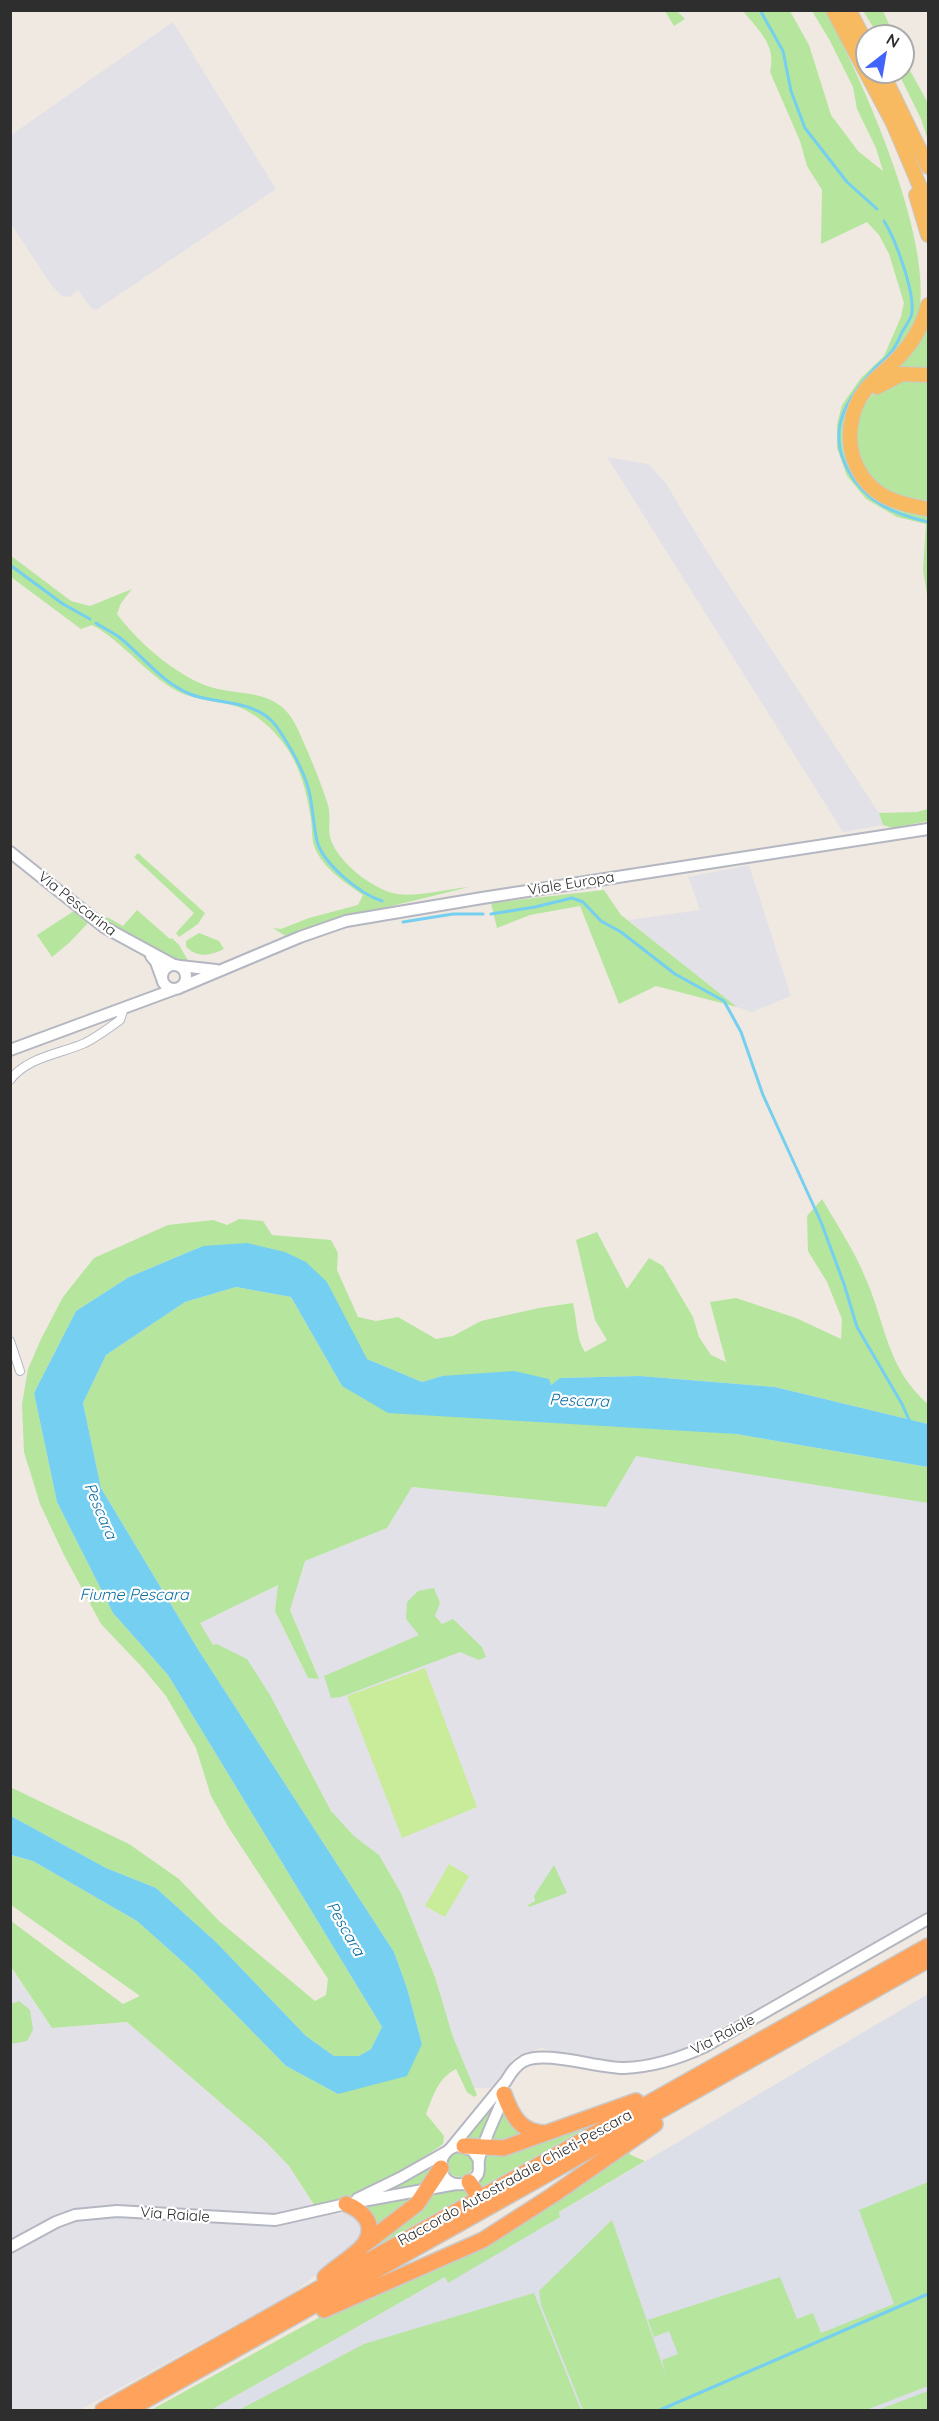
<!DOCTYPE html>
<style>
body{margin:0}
#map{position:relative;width:939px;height:2421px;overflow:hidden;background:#efe9e1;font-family:Quicksand,sans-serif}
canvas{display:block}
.frame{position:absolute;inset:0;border:12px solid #2e2e2e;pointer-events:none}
.north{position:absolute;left:855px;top:24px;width:60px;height:60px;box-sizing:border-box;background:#fff;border:2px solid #ababab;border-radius:50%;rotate:31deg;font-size:16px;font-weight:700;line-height:24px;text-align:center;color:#2e2e2e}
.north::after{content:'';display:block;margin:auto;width:21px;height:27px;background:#4264fb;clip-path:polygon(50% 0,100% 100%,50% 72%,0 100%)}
</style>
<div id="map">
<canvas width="939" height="2421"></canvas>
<div class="frame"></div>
<div class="north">N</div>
</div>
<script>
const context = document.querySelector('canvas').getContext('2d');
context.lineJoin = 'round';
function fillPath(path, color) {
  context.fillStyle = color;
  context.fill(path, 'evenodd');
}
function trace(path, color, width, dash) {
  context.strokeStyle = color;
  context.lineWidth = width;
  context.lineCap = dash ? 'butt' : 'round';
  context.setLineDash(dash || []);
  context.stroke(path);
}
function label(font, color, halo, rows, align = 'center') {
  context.font = font + ' Quicksand,sans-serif';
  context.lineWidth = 4.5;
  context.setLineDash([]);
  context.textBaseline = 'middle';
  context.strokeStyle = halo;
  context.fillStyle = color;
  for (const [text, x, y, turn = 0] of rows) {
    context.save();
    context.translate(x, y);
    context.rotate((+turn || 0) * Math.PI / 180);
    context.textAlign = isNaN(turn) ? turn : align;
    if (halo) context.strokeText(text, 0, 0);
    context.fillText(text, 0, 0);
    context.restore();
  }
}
const industrial = new Path2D(`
 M 173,22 L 276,189 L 96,310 L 92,309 L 78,290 L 70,297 L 62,296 L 52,286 L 11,224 L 11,135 Z
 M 607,457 L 648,464 L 665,482 L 706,550 L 879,813 L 883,825 L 843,832 Z
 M 749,865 L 791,996 L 752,1012 L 737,1007 L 628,920 L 700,910 L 688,877 Z
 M 636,1455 L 928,1503 L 928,1911 L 686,2048 L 662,2057 L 625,2061 L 582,2057 L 541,2048 L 514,2057 L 509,2068 L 490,2088 L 473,2088 L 453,2037 L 435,1977 L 401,1893 L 379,1855 L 354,1836 L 331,1811 L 294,1741 L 213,1645 L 199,1623 L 278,1585 L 275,1611 L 308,1678 L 319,1679 L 290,1610 L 305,1561 L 387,1528 L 411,1487 L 606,1507 Z
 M 10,1967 L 52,2028 L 127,2022 L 265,2141 L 289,2166 L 320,2216 L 346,2213 L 355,2217 L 362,2231 L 358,2241 L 292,2294 L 80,2410 L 11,2410 Z`);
const airport = new Path2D(`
 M 928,1994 L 928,2410 L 211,2410 L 445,2277 L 448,2282 L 560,2217 L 558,2213 Z`);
const green = new Path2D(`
 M 665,11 L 677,11 L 685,19 L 674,26 Z
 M 743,11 L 790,11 L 809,45 L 831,115 L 858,151 L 883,171 L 876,148 L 857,109 L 853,87 L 829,39 L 812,11 L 826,11 C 862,80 939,248 917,323 C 913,332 904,340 898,348 C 882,370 865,392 848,414 L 869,493 L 881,503 L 901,511 L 928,516 L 928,601 L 923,570 L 926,524 L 897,517 L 866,499 L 847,476 L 837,448 L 837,424 L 842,405 L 861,378 L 884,356 L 901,317 L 904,303 L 889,254 L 879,235 L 867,222 L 821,244 L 822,190 L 807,166 L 800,141 L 770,72 C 777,45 758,30 743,11 Z
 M 863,11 L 883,11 L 892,31 L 890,36 L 879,36 Z
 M 903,58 L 928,103 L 928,140 L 921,119 L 898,72 L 903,72 Z
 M 928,324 L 928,371 L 902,368 L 900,366 L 916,346 Z
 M 928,379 L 928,501 C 915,499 900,498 888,491 C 846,467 846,395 896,380 C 905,377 919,379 928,379 Z
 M 10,555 L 71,601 L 90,606 L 132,589 L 121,603 L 117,614 C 138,643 183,682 218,689 C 240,694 264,692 282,707 C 295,718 300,735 307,750 C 315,768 322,787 328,805 C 331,815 328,827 330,837 C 336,861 373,890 397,894 C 416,897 448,889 469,887 L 347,917 L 287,937 L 273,928 L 281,929 L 309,918 L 358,905 L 363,895 C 344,882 319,866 313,842 C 312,835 312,827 311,819 C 307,792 299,761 280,739 C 268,724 251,710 232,705 C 214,701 196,700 179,692 C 146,675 124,642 92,625 L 81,629 L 11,577 Z
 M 928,809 L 928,821 L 893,828 L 883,825 L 879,813 L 917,812 Z
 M 138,853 L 205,913 L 198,924 L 179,937 L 176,933 L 194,913 L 134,857 Z
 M 604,890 L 621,915 L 737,1007 L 656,986 L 619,1004 L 580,906 L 530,915 L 497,928 L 491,903 Z
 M 137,910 L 170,939 L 172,938 L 179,945 L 190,964 L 166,956 L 103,922 L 107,917 L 123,926 Z
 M 74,911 L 88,923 L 69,943 L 52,957 L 37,935 Z
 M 199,933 L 219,941 L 224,949 C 211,956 195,958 186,946 L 186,941 Z
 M 822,1199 C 837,1225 854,1250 865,1277 C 886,1323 886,1368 928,1404 L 928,1424 L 775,1387 L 640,1376 L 560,1378 L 551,1385 L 442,1376 L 422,1382 L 367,1359 L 362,1354 L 327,1282 L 203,1246 L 129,1277 L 76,1311 L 34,1393 L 57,1502 L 113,1613 L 168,1675 L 382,2027 L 371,2049 L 359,2056 L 334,2056 L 306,2036 L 216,1942 L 156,1888 L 106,1868 L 11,1816 L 10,1787 L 129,1844 L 179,1879 L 219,1921 L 315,2001 L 326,1995 L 328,1979 L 229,1828 L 211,1796 L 196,1748 L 166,1696 L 142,1667 L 101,1624 L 64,1555 L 40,1504 L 24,1452 L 22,1404 L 28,1369 L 41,1339 L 63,1297 L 94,1258 L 168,1225 L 213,1220 L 227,1225 L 239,1219 L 263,1221 L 272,1235 L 331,1240 L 338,1253 L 337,1270 L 358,1317 L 376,1321 L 398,1317 L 436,1339 L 453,1336 L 481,1321 L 539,1308 L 573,1303 C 577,1320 576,1339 585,1352 L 607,1340 L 595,1320 L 576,1240 L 597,1232 L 627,1289 L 649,1258 L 663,1266 L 693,1317 L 699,1337 L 711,1355 L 726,1362 L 710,1302 L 736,1298 L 796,1318 L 841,1339 L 842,1319 L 827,1282 L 808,1251 L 807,1216 Z
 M 236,1287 L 291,1297 L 342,1386 L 736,1434 L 928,1467 L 928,1503 L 636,1456 L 606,1507 L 412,1487 L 387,1528 L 305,1561 L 290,1610 L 319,1679 L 308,1678 L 275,1611 L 278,1585 L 200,1623 L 213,1645 L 217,1644 L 247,1659 L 270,1695 L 331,1811 L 354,1836 L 379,1855 L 401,1893 L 435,1977 L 453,2037 L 477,2095 L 474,2097 L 467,2092 L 456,2069 C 438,2078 433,2096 426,2114 L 444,2136 L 443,2144 C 403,2172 363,2193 316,2208 L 289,2166 L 265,2141 L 127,2022 L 52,2028 L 11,1967 L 11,1921 L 123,2004 L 140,1996 L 11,1905 L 10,1855 L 33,1861 L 137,1921 L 193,1971 L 286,2066 L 338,2094 L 422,2044 L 407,1988 L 394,1952 L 199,1651 L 101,1488 L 83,1403 L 106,1355 L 185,1302 Z
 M 434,1588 L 440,1603 L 435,1616 L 442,1624 L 453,1619 L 482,1647 L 486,1657 L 479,1660 L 460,1652 L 341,1697 L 331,1698 L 324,1676 L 419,1635 L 406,1619 L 407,1602 L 418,1591 Z
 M 554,1865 L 567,1893 L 529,1907 L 528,1905 L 535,1901 L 534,1896 Z
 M 19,2001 L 30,2010 L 33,2030 L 27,2041 L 11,2044 L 11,2004 Z
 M 500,2095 L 480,2142 L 460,2140 Z
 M 504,2105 L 527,2132 L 490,2145 Z
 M 590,2123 L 591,2125 L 482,2187 L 478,2183 L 488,2154 Z
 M 626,2149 L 631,2155 L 645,2161 L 559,2212 L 560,2217 L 448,2283 L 445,2277 L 211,2410 L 151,2410 L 329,2312 L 465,2255 Z
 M447 2164a13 13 0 1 1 26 0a13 13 0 1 1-26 0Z
 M 437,2158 L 423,2187 L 372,2196 Z
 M 928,2182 L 928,2386 L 866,2410 L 583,2410 L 541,2305 L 539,2291 L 612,2220 L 666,2376 L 662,2360 L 678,2354 L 669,2331 L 654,2337 L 648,2320 L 780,2277 L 797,2319 L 813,2313 L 821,2333 L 894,2304 L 859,2210 Z
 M 462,2189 L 469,2194 L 352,2260 L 429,2195 Z
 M 418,2196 L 372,2234 L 360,2206 Z
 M 534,2293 L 581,2410 L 239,2410 L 364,2344 Z
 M 928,2391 L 928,2410 L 878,2410 Z`);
const pitch = new Path2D(`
 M 425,1668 L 477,1807 L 402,1838 L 347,1696 Z
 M 449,1864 L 469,1876 L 445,1917 L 425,1906 Z`);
const water = new Path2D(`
 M 247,1243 L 285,1252 L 306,1262 L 327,1282 L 367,1359 L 422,1382 L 442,1376 L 514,1371 L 549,1379 L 551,1385 L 560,1378 L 640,1376 L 775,1387 L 928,1424 L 928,1467 L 736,1434 L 388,1413 L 342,1386 L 291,1297 L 236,1287 L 185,1302 L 106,1355 L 83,1403 L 101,1488 L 199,1651 L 394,1952 L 407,1988 L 422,2044 L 407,2076 L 338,2094 L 286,2066 L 193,1971 L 137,1921 L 33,1861 L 11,1855 L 11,1816 L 106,1868 L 156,1888 L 216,1942 L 306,2036 L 334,2056 L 359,2056 L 371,2049 L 382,2027 L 168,1675 L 113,1613 L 57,1502 L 34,1393 L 76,1311 L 129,1277 L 203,1246 Z`);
const stream = new Path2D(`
 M 760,10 L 783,51 L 791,91 L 805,128 L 847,182 L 877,209
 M 884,221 C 896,240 914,290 912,312 C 912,318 905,327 902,332 C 899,339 896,347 891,352 C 887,358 880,363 875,368 C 847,398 826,429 848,470 C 865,502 894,514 928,522
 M 10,565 L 63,604 L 90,619
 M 96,623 C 103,628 112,632 119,637 C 143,656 161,682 190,694 C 217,705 258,699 277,727 C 289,745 302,767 308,787 C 313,805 313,823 317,841 C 323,864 360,894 382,901
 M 491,914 L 535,907 L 572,898 L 583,902 L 601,921 L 621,932 L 675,974 L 724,1001 L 741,1032 L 763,1095 L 821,1222 L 844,1284 L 857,1327 L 902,1404 L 910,1422
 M 403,922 L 453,914 L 483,914
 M 660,2410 L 928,2294`);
const minor = new Path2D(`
 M 10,1080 C 27,1057 60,1054 85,1043 C 97,1037 109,1028 120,1020 L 124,1008
 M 10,1341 L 20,1371`);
const tertiary = new Path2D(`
 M 10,852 L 104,927 L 172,964
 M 151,956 L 156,962 L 161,976
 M 451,2148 L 506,2081 C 511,2073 515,2066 524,2061 C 545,2050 597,2068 624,2068 C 653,2067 678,2059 704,2047 L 928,1919
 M 479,2160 L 472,2150 L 457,2146 C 432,2153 438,2188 463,2184 C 469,2183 475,2179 478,2174 C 480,2169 478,2165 479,2160 C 483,2140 498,2113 505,2093
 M 357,2199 L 400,2178 L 446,2152
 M 10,2247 L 56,2222 L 75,2215 L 117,2211 L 275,2220 L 346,2204 L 456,2184`);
const secondary = new Path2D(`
 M162 977a12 12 0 1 1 24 0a12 12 0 1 1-24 0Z
 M 180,966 L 216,970
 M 181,987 L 300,937 L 346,921 L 482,898 L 928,829
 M 10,1050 L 175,989`);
const trunk = new Path2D(`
 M 833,10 L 893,123 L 928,206
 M 849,10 L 867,45
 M 882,72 L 928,167
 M 916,195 L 928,235
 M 928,305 C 923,325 913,342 899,357 C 889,368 876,377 866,389 C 849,410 845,443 857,467 C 871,497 898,504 928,509
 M 877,387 L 902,374 L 928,375`);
const motorway = new Path2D(`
 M 504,2094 C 512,2116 521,2133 546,2133
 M 464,2146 L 504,2148 L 636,2101
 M 469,2182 L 475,2191
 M 365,2244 L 417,2204 L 441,2168
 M 325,2277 C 334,2268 359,2253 365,2243 C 377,2224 362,2210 346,2204
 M 324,2310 L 483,2240 L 553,2195 L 655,2124
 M 103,2410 L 928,1946
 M 128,2410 L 928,1960`);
const streetNames = [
 ["Viale Europa",571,884,-9],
 ["Via Pescarina",77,904,38],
 ["Via Raiale",723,2035,-28],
 ["Raccordo Autostradale Chieti-Pescara",515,2178,-29],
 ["Via Raiale",175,2215,4]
];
const waterNames = [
 ["Pescara",579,1401,2],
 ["Pescara",100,1511,67],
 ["Fiume Pescara",134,1595],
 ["Pescara",345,1929,60]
];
fillPath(industrial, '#e3e1e8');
fillPath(airport, '#dcdee8');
fillPath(green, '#b6e59e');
fillPath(pitch, '#c9ec9a');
fillPath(water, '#75cff0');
trace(stream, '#75cff0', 3);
trace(minor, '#b4b7c1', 10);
trace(tertiary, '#b4b7c1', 14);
trace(secondary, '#b4b7c1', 14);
trace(trunk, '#c9c9c9', 16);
trace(motorway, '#c9c9c9', 18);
trace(minor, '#fff', 8);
trace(tertiary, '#fff', 10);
trace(secondary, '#fff', 10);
trace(trunk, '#f8ba60', 14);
trace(motorway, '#ffa35c', 15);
label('15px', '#2e2e2e', '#fff', streetNames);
label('italic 16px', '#0d6fa3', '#fff', waterNames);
</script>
